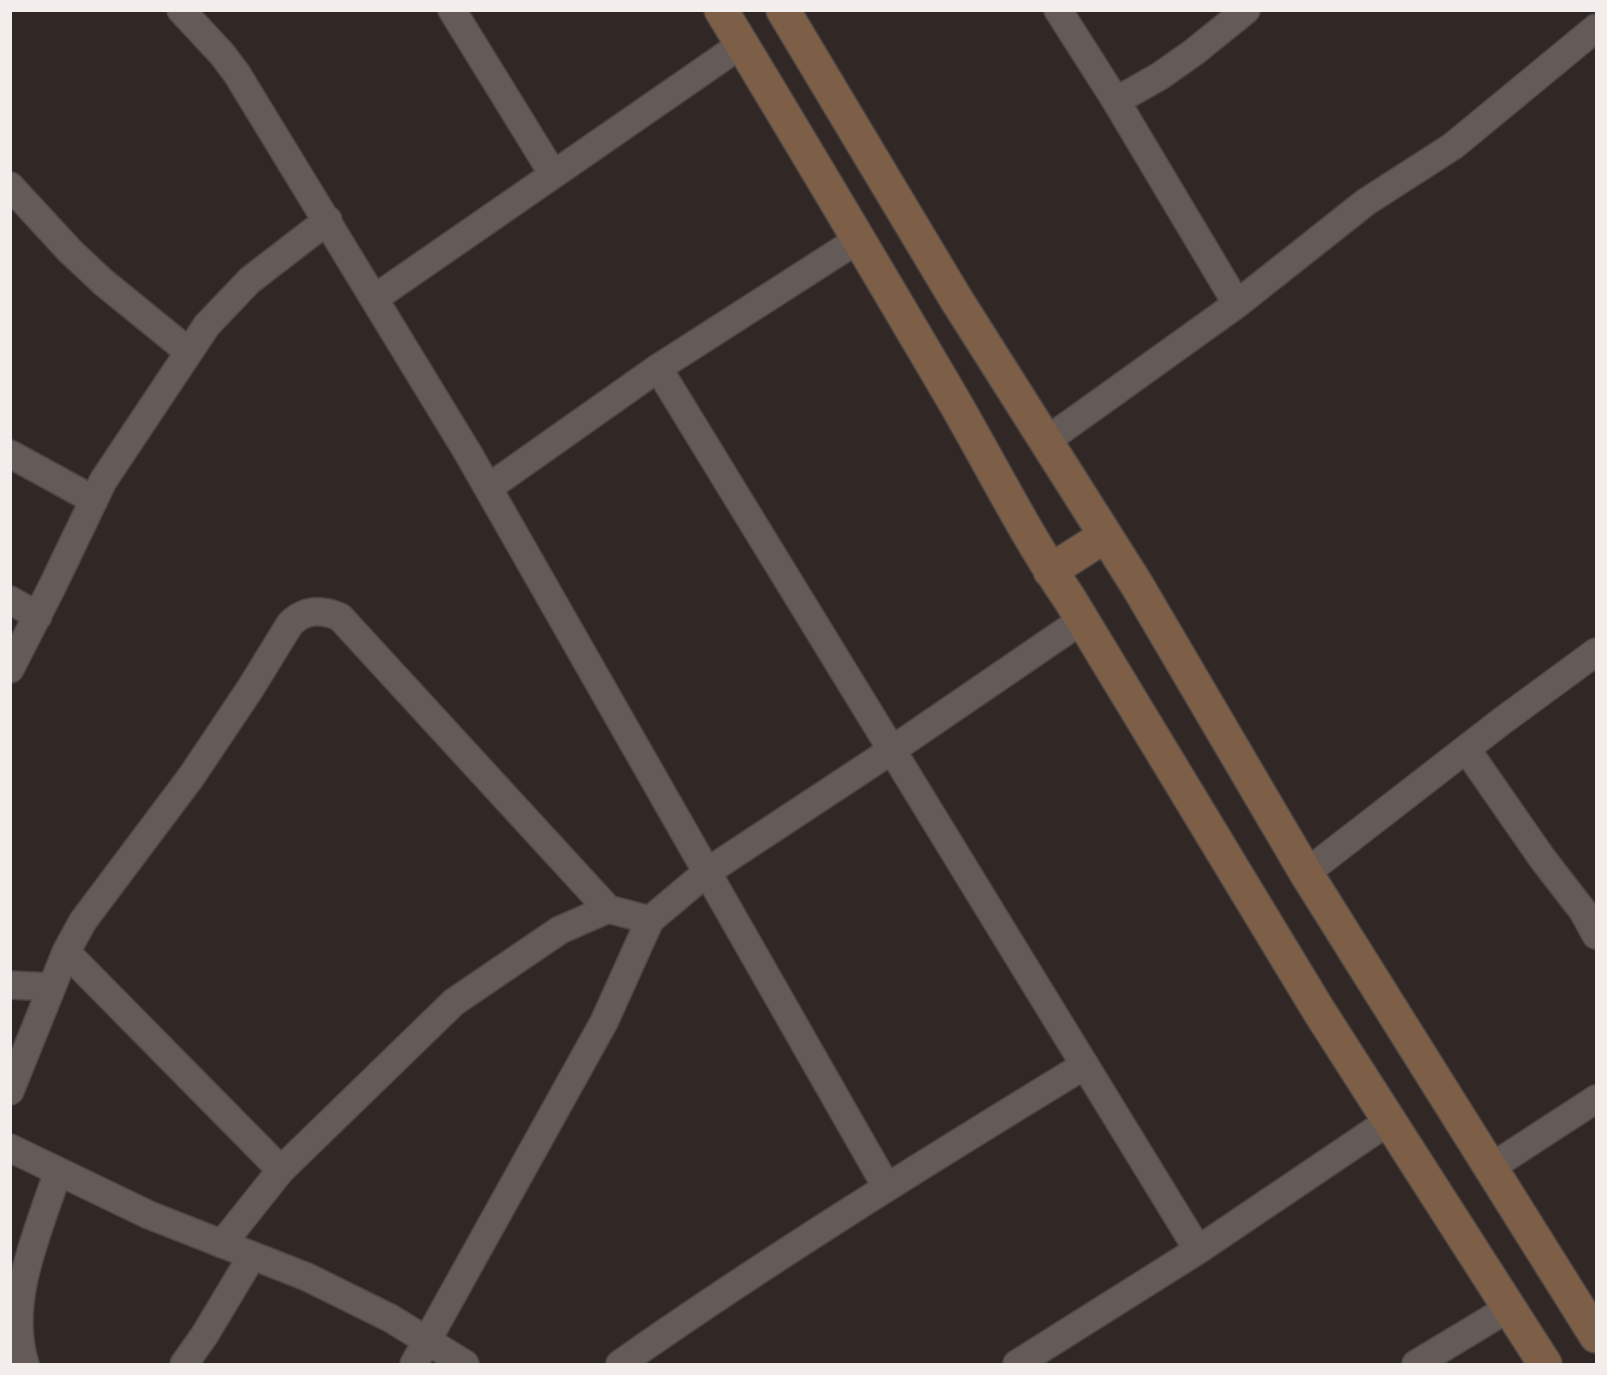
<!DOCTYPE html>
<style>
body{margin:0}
#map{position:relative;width:1607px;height:1375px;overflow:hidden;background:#312826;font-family:"PT Serif",serif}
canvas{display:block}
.frame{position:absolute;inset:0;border:12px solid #f3edec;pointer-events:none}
</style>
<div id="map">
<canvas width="1607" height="1375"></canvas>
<div class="frame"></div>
</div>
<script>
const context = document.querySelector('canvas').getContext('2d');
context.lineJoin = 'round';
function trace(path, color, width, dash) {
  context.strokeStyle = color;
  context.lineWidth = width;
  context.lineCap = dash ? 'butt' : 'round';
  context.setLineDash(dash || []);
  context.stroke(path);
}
const street = new Path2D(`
 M 181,10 L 222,54 L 237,74 L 468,453 L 886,1186
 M 452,10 L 553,174
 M 1058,10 L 1116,101 L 1237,304
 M 1116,101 L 1160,76 L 1194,52 L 1246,10
 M 10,186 L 70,251 L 103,282 L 189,352
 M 375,298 L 742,44
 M 658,368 L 1198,1250
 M 1046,441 L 1237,304 L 1366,202 L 1453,146 L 1596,28
 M 10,454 L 94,500
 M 488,488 L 658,368 L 859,239
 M 10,600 L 38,616
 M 10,669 L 52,587 L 103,481 L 207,325 L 250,280 L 328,220
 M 1467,750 L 1542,858 L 1583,911 L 1596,935
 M 1306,873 L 1502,721 L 1596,652
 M 10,985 L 52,987
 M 10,1091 L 66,952
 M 10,1148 L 149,1215 L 307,1277 L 390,1318 L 465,1364
 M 1490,1168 L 1596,1099
 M 281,1170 L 66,952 L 83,921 L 191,777 L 250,689 L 290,624 C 305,609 321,609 340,617 L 608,909
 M 222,1244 L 281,1170 L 454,1002 L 560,930 L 608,909 L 650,920 L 707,872 L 892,750 L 1082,620
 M 25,1364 C 5,1300 39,1231 58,1171
 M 184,1364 L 204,1336 L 252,1256
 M 414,1364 L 604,1022 L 650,920
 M 620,1364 C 771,1258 928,1161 1085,1065
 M 1017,1364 L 1198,1250 L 1389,1121
 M 1416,1364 L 1509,1308`);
const secondary = new Path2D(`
 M 721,10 C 800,140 877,270 954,401 C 992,467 1026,535 1069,598 L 1319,1011 L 1545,1364
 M 783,10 L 956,299 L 1137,585 L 1306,873 L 1596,1336
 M 1050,571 L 1105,536`);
trace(street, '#4d4644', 30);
trace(secondary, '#4d4644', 36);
trace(street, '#645a57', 27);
trace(secondary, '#7d5f48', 33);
</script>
